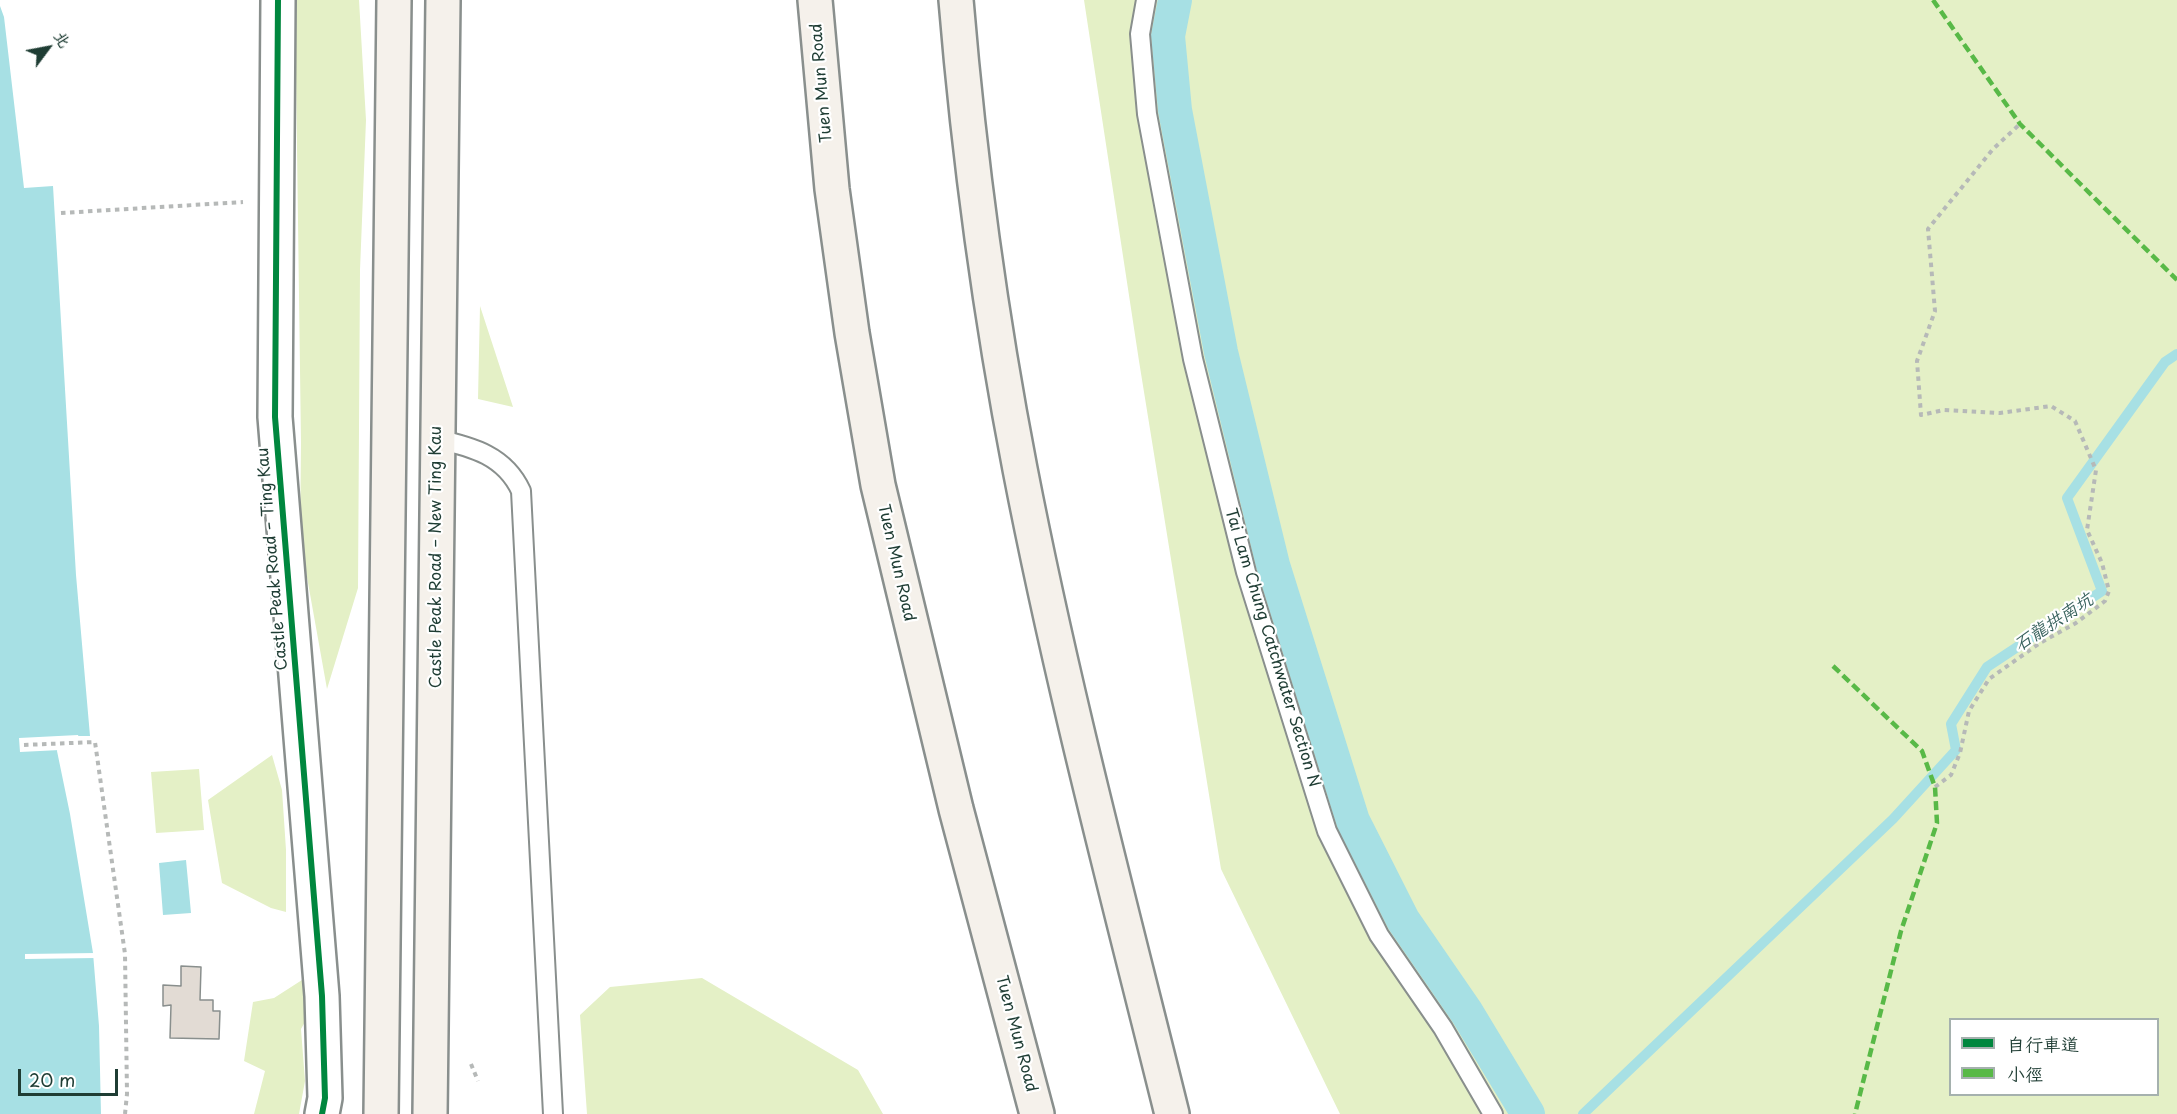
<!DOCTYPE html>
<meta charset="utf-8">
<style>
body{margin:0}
#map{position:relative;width:2177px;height:1114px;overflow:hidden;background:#fff;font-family:"Playpen Sans","LXGW WenKai TC",sans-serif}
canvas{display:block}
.legend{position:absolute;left:1949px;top:1018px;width:210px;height:78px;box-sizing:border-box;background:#fff;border:2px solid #a5b1ae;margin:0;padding:8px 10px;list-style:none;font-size:18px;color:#1f3d34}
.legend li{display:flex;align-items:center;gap:12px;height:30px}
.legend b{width:30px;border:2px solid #a5b1ae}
.north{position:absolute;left:18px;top:18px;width:60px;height:60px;-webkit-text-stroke:4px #fff;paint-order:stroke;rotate:58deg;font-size:16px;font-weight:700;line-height:24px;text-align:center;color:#1f3d34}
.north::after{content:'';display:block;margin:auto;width:21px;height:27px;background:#1f3d34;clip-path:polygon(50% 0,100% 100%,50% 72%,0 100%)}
.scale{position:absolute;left:18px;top:1069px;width:100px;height:27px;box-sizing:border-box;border:3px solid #1f3d34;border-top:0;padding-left:8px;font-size:18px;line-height:21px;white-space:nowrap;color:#1f3d34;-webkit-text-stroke:4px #fff;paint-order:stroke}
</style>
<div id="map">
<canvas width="2177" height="1114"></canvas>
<ul class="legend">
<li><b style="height:8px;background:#00873e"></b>自行車道</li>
<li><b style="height:8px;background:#58b947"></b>小徑</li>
</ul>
<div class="north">北</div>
<div class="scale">20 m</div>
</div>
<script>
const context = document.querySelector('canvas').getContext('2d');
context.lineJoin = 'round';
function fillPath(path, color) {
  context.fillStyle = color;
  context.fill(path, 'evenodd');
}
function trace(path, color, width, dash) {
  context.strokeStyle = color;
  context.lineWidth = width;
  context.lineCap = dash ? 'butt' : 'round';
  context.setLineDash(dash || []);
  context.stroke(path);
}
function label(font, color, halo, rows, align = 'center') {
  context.font = font + ' "Playpen Sans","LXGW WenKai TC",sans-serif';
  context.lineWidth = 4.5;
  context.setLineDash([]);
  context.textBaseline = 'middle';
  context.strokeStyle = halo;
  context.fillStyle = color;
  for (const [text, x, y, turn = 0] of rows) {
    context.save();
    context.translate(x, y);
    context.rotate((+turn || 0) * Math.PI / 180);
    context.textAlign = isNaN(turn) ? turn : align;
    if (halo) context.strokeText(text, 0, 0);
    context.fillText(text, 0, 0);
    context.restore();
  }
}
const green = new Path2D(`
 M 295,0 L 359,0 L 366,120 L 360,270 L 358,588 L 327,689 L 300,538 L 301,443 Z
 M 1084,0 L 2177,0 L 2177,1114 L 1340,1114 L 1221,869 L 1139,361 ZM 1950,1020 L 2158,1020 L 2158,1094 L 1950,1094 Z
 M 480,306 L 513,407 L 478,399 Z
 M 272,755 L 282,790 L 286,850 L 286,912 L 271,908 L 222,883 L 208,800 Z
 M 199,769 L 204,830 L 156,833 L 151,772 Z
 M 702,978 L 858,1070 L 883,1114 L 587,1114 L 580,1015 L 610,987 Z
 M 302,980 L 310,1013 L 301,1029 L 305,1081 L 299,1114 L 254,1114 L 265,1071 L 244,1061 L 253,1002 L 274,998 Z`);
const water = new Path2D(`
 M 0,6 L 4,17 L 24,188 L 53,186 L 76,575 L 90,736 L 59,736 L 57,751 L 70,814 L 93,953 L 99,1026 L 101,1114 L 0,1114 Z
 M 186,860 L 191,913 L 163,915 L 159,863 Z`);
const pier = new Path2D(`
 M 78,735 L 79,738 L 61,739 L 60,750 L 20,752 L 19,738 Z
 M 96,953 L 96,958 L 25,959 L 25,954 Z`);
const stream = new Path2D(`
 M 1583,1114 L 1893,819 L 1956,750 L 1951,724 L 1987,667 L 2102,591 L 2067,498 L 2165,362 L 2177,354`);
const canal = new Path2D(`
 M 1175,0 L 1168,36 L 1175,110 L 1221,352 L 1273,565 L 1353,821 L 1403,920 L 1467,1013 L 1528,1114`);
const building = new Path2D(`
 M 181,966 L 201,967 L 200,1000 L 213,1000 L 213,1011 L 220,1011 L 219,1039 L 170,1038 L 171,1005 L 163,1006 L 163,985 L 181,986 Z`);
const path = new Path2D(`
 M 61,213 L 243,202
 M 24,745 L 95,742 L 125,954 L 127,1094 L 125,1114
 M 1935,787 L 1951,775 L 1960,753 L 1969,711 L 1989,679 L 2040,643 L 2076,623 L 2105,601 L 2109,591 L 2102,563 L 2087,530 L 2096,470 L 2075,421 L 2051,406 L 2000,413 L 1944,410 L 1921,415 L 1917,361 L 1935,311 L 1928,229 L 1993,149 L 2020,124
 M 471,1064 L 478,1081`);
const service = new Path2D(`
 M 1146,0 L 1140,34 L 1147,114 L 1193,359 L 1246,572 L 1327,831 L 1379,935 L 1443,1028 L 1493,1114
 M 437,439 C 473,447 505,456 521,491 L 553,1114`);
const minor = new Path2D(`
 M 278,0 L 275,417 L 322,996 L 325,1098 L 322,1114`);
const primary = new Path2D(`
 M 381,1114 L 394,0
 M 430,1114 L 443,0`);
const motorway = new Path2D(`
 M 815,0 L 832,189 L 852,333 L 878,485 L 956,809 L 1037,1114
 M 956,0 C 969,157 990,314 1020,469 C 1062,686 1119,900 1172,1114`);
const quiet = new Path2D(`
 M 1933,0 L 2020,124 L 2177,280
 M 1833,666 L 1922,751 L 1935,787 L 1937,823 L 1901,931 L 1855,1114`);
const cycleway = new Path2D(`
 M 278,0 L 275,417 L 322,996 L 325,1098 L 322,1114`);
const streetNames = [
 ["Tuen Mun Road",822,83,-95],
 ["Castle Peak Road – New Ting Kau",437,557,-90],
 ["Castle Peak Road – Ting Kau",273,559,-95],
 ["Tuen Mun Road",896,563,77],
 ["Tai Lam Chung Catchwater Section N",1272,648,73],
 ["Tuen Mun Road",1016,1034,75]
];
const waterNames = [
 ["石龍拱南坑",2054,623,-33]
];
fillPath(green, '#e4f0c6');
fillPath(water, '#a7e0e4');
fillPath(pier, '#fff');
trace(stream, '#a7e0e4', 10);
trace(canal, '#a7e0e4', 34);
fillPath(building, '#e2dbd4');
trace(building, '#898f8d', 1.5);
trace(service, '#898f8d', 22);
trace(minor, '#898f8d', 38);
trace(primary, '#898f8d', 38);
trace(motorway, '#898f8d', 38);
trace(path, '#b6b9b8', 4, [4.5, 4.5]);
trace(service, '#fff', 18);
trace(minor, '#fff', 33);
trace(primary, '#f5f1eb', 33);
trace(motorway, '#f5f1eb', 33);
trace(quiet, '#58b947', 4.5, [9, 4.5]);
trace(cycleway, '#00873e', 6);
label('16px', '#1f3d34', '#fff', streetNames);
label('italic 18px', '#38625d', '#fff', waterNames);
</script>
